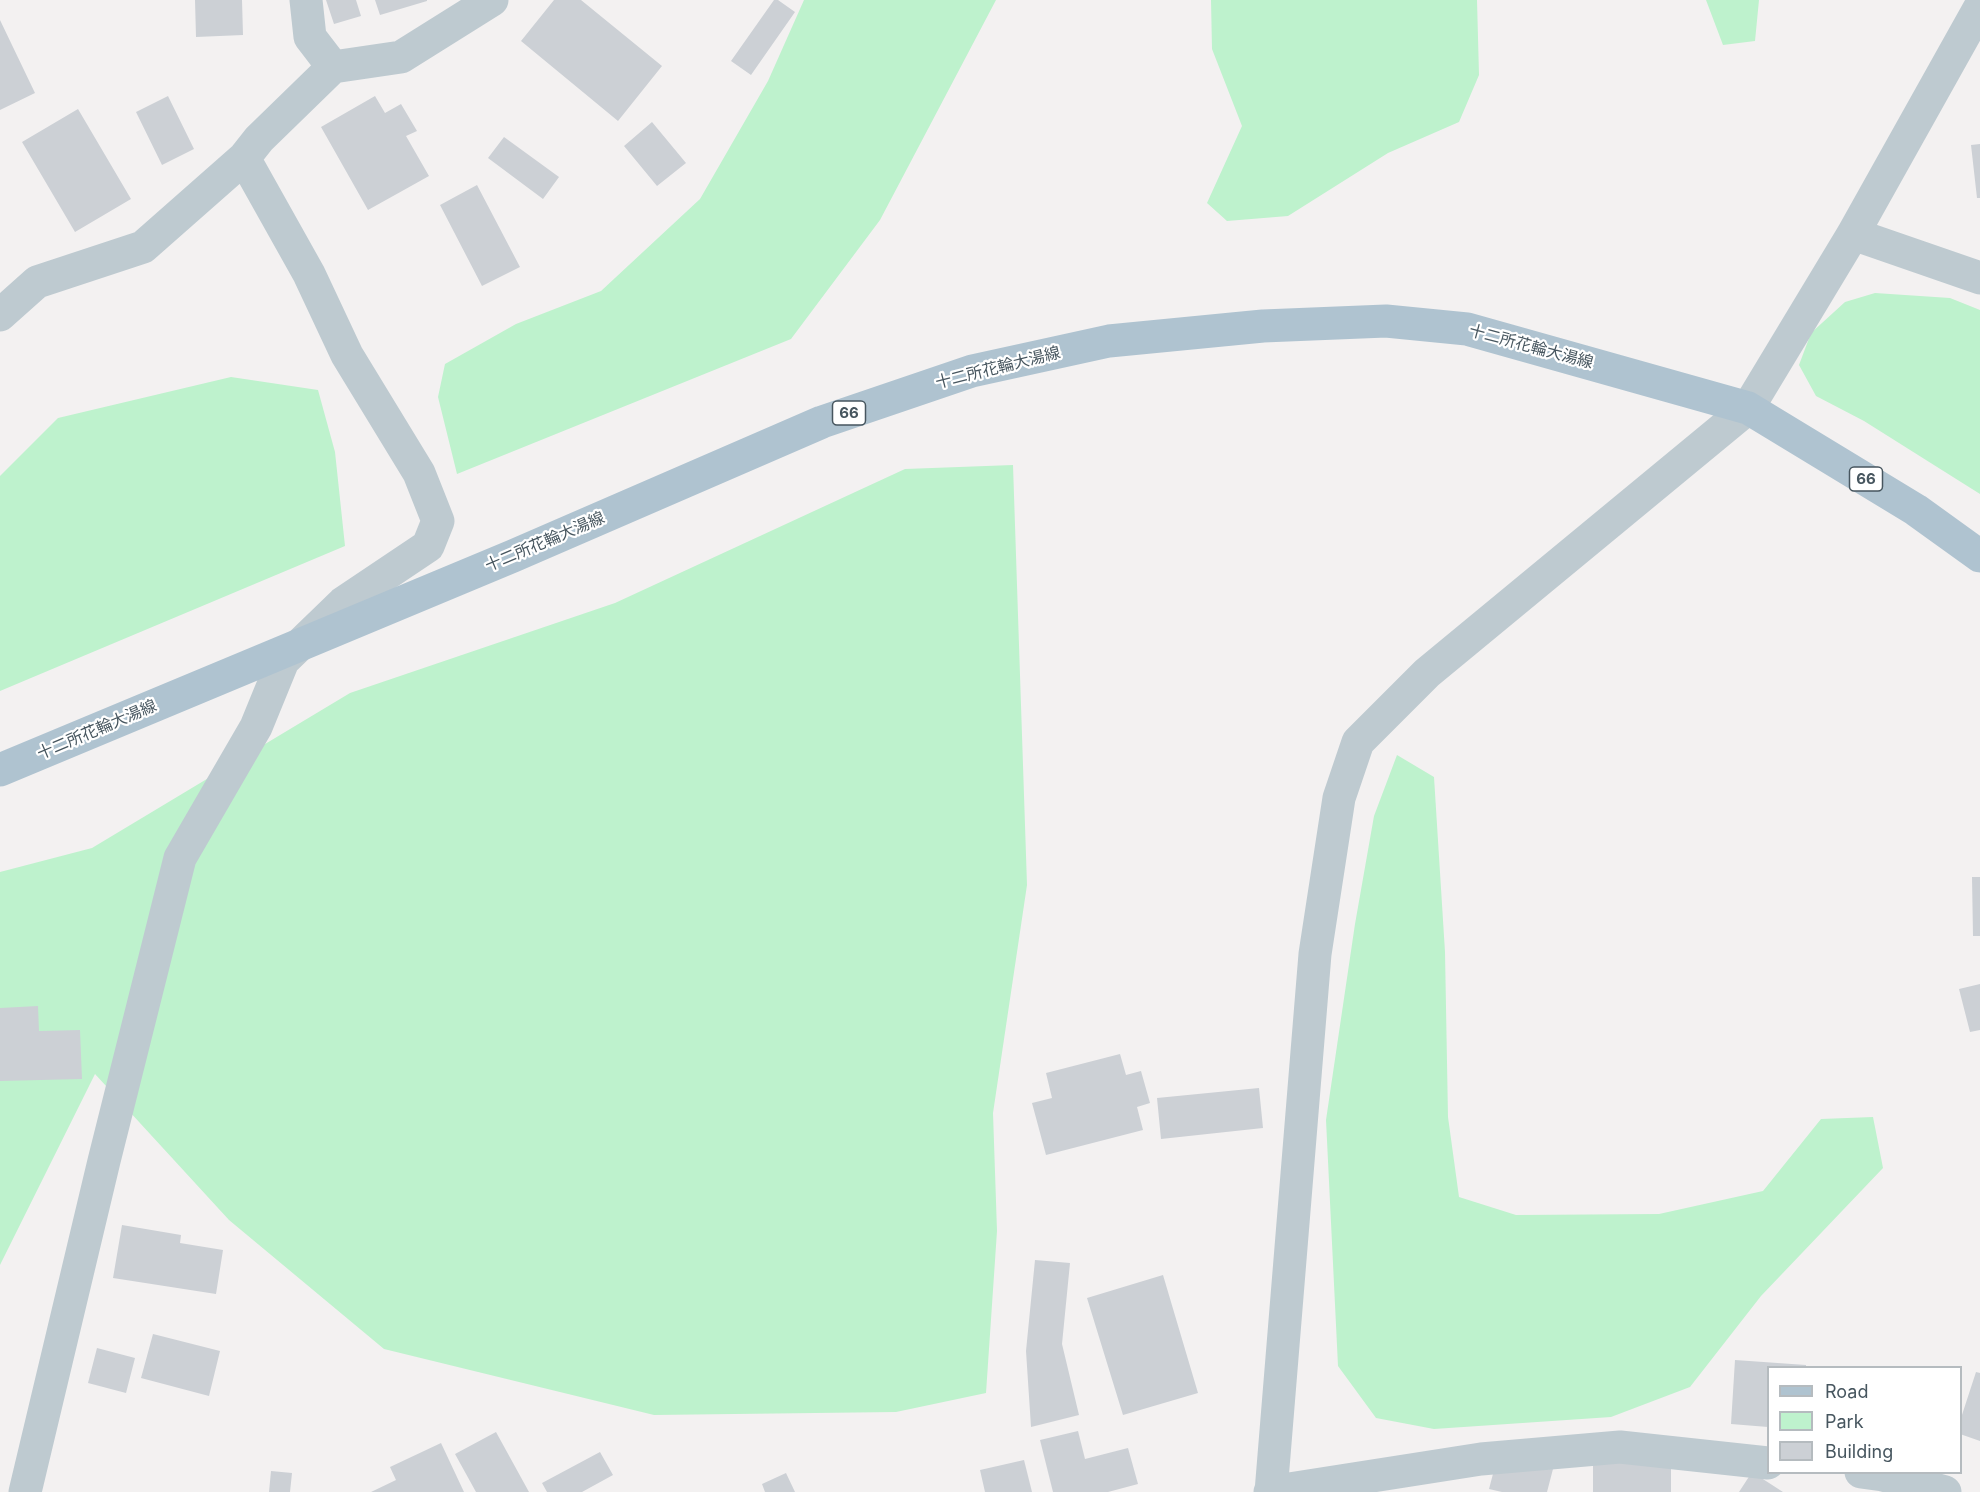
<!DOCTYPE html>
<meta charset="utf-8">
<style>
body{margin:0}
#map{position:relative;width:1980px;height:1492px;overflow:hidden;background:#f3f1f1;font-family:Inter,sans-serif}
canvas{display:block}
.legend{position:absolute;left:1767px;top:1366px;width:195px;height:108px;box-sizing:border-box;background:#fff;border:2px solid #b5bbbf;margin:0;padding:8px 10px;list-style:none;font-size:18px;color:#47565f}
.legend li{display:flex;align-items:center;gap:12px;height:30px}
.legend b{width:30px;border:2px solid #b5bbbf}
</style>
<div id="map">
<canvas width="1980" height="1492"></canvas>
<ul class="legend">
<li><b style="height:8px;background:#afc3d0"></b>Road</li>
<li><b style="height:16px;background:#bef2cd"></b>Park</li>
<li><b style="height:16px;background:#ccd0d5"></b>Building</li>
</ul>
</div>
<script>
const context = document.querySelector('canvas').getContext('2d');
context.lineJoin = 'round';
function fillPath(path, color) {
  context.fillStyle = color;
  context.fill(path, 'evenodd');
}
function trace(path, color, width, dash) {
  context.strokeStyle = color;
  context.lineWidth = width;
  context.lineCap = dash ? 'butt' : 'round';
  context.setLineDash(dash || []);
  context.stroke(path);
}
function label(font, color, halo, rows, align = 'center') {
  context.font = font + ' Inter,"Noto Sans JP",sans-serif';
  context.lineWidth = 4.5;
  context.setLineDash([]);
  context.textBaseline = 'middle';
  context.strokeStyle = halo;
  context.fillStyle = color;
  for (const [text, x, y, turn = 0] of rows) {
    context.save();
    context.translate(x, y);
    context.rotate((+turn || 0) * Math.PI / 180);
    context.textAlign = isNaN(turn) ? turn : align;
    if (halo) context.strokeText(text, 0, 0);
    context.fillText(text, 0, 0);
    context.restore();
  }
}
const green = new Path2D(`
 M 804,0 L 996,0 L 880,220 L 791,339 L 457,474 L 438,397 L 445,364 L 516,324 L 601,291 L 700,199 L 768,81 Z
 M 1211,0 L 1477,0 L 1479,75 L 1459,122 L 1388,153 L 1288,216 L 1227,221 L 1207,203 L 1242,126 L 1212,49 Z
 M 1706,0 L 1759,0 L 1755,41 L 1723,45 Z
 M 1875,293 L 1950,298 L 1980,310 L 1980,494 L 1864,421 L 1816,396 L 1799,365 L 1811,333 L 1845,302 Z
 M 231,377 L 318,390 L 335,452 L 345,546 L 0,691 L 0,476 L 58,418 Z
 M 1013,465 L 1027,885 L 993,1113 L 997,1231 L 986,1393 L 896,1412 L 654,1415 L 384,1349 L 229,1220 L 95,1074 L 0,1265 L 0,872 L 92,848 L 350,693 L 615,603 L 905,469 Z
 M 1397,755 L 1434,777 L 1445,952 L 1448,1117 L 1459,1197 L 1516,1215 L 1659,1214 L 1763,1191 L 1821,1119 L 1873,1117 L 1883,1168 L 1761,1296 L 1690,1387 L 1611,1417 L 1434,1429 L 1376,1418 L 1338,1366 L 1326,1120 L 1355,924 L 1374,816 Z`);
const building = new Path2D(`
 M 195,0 L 242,0 L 243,35 L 196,37 Z
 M 326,0 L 356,0 L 361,16 L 334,24 Z
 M 375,0 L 427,0 L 427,1 L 380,15 Z
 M 554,0 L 581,0 L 662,66 L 618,121 L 521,41 Z
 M 774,0 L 778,0 L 795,12 L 751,75 L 731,61 Z
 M 0,20 L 35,93 L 0,110 Z
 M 168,96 L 194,149 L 162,165 L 136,112 Z
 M 375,96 L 385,113 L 401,104 L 417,131 L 406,136 L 429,176 L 368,210 L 321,127 Z
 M 78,109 L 131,199 L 75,232 L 22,142 Z
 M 652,122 L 686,163 L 657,186 L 624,146 Z
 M 504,137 L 559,177 L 543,199 L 488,158 Z
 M 1980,144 L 1980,198 L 1977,198 L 1971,145 Z
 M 477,185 L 520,267 L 482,286 L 440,205 Z
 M 1972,877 L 1980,877 L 1980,936 L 1973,936 Z
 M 1980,984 L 1980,1030 L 1970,1032 L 1959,989 Z
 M 38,1006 L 39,1031 L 80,1030 L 82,1079 L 0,1081 L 0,1008 Z
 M 1120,1054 L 1126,1075 L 1141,1071 L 1150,1103 L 1137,1107 L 1143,1130 L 1046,1155 L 1032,1103 L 1052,1098 L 1046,1073 Z
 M 1259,1088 L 1263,1128 L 1161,1139 L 1157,1098 Z
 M 122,1225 L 181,1235 L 180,1243 L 223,1250 L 216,1294 L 113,1278 Z
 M 1035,1260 L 1070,1263 L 1062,1344 L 1079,1415 L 1031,1427 L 1026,1351 Z
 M 1163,1275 L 1198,1393 L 1123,1415 L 1087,1298 Z
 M 153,1334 L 220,1351 L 209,1396 L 141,1378 Z
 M 97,1348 L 135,1358 L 126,1393 L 88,1383 Z
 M 1735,1360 L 1806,1365 L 1806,1368 L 1768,1368 L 1768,1427 L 1731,1424 Z
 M 1976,1372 L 1980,1373 L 1980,1441 L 1960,1434 L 1960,1421 Z
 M 1078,1431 L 1085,1459 L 1128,1448 L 1138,1484 L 1108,1492 L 1053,1492 L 1040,1440 Z
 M 496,1432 L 529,1492 L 476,1492 L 455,1454 Z
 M 441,1443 L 464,1492 L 371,1492 L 396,1480 L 390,1467 Z
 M 600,1452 L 613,1475 L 582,1492 L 547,1492 L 542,1483 Z
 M 1024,1460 L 1032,1492 L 985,1492 L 980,1470 Z
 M 1593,1460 L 1671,1461 L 1671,1492 L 1593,1492 Z
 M 1553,1469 L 1547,1492 L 1502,1492 L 1489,1489 L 1494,1470 Z
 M 271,1471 L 292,1473 L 290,1492 L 269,1492 Z
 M 1752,1472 L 1783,1492 L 1739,1492 Z
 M 786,1473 L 795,1492 L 765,1492 L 762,1484 Z`);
const minor = new Path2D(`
 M 306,0 L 310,37 L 333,67
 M 1853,234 L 1980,278
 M 0,315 L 37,282 L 143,247 L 244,158 L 259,139 L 333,67 L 401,57 L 492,0
 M 1861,1472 L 1883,1475 L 1945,1492
 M 25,1492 L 104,1161 L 180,858 L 256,727 L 283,661 L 343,603 L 428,546 L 438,521 L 419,473 L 347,355 L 309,274 L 244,158
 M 1270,1492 L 1481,1459 L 1620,1447 L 1768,1463
 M 1271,1492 L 1315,954 L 1339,798 L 1358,742 L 1427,673 L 1748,408 L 1853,234 L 1980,7`);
const major = new Path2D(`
 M 0,770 L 513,556 L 822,422 L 972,371 L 1109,341 L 1263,326 L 1386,321 L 1467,329 L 1748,408 L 1916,510 L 1980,556`);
const shields = [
 [849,413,33],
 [1866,479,33]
];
const shieldNames = [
 ["66",849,413],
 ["66",1866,479]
];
const streetNames = [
 ["十二所花輪大湯線",1531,347,15],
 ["十二所花輪大湯線",998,368,-14],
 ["十二所花輪大湯線",545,542,-23],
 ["十二所花輪大湯線",97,730,-23]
];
fillPath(green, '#bef2cd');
fillPath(building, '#ccd0d5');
trace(minor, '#becad0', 33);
trace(major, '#afc3d0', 33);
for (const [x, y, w] of shields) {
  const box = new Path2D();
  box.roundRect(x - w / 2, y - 12, w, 24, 4.5);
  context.fillStyle = '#fff';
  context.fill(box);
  trace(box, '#47565f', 1.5);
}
label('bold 15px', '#47565f', null, shieldNames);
label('16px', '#47565f', '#fff', streetNames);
</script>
